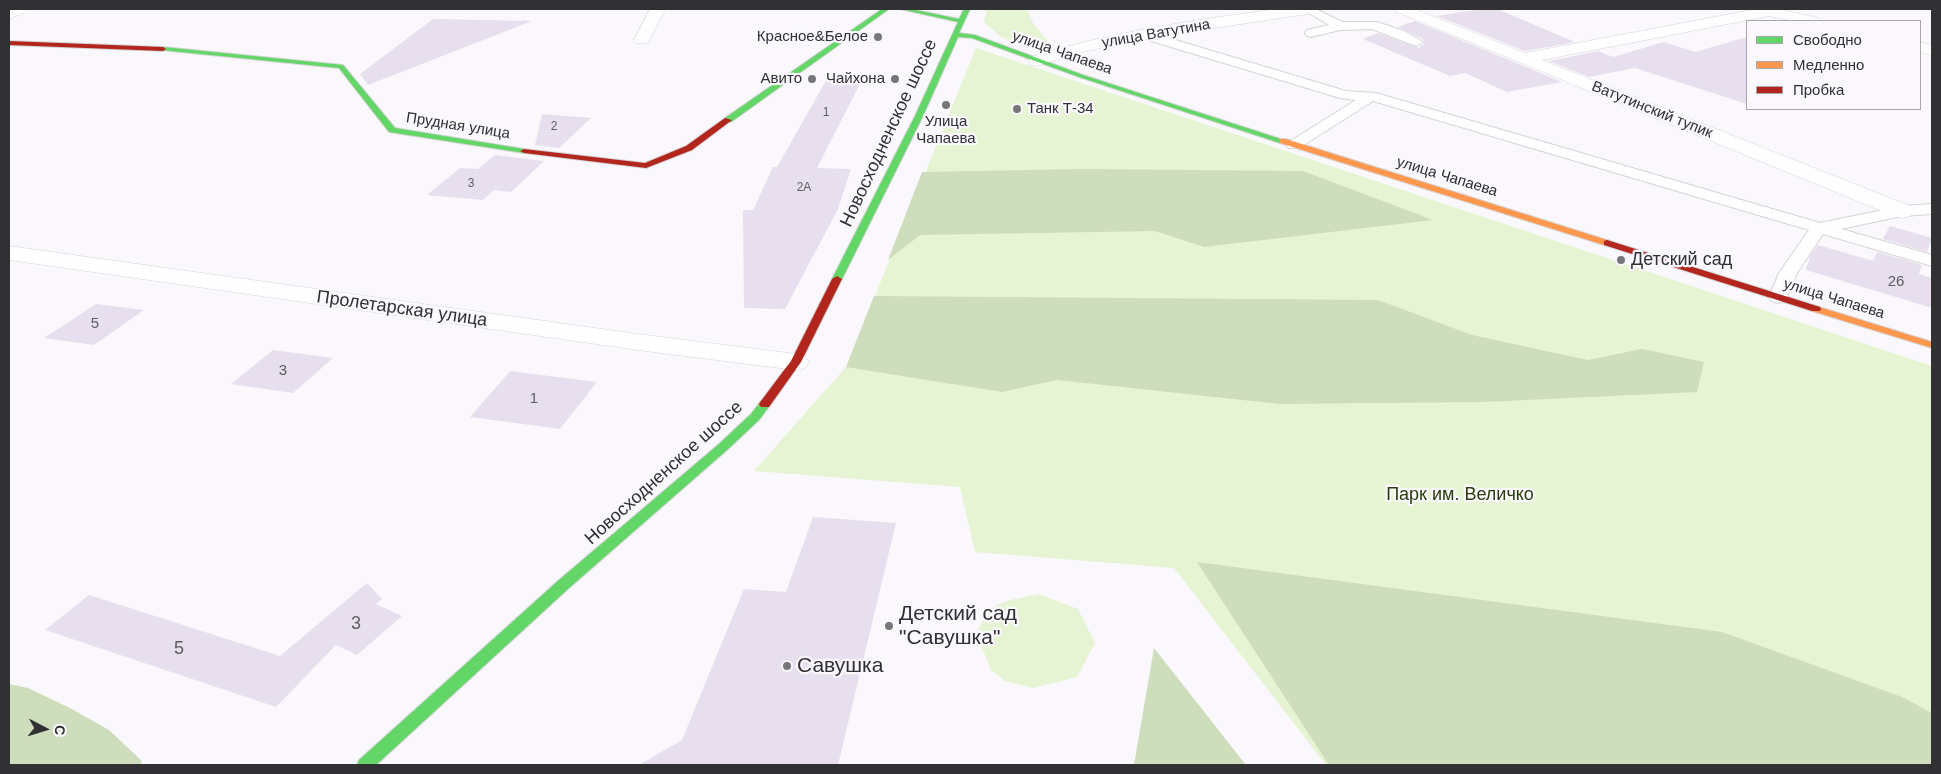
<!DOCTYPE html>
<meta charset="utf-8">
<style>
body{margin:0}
#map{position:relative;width:1941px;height:774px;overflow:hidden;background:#faf8fc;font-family:Helvetica,sans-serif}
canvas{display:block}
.frame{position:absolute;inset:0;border:10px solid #313032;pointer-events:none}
.legend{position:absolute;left:1746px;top:20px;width:175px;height:90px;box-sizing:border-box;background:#faf7fd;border:1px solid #aaa7ac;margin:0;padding:6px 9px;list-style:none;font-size:15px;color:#313032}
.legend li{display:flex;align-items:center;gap:10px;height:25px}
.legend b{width:25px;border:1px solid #aaa7ac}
.north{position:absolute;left:20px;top:704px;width:50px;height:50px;-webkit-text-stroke:4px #faf7fd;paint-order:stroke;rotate:95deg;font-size:14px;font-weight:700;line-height:20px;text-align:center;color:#313032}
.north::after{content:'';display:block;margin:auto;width:18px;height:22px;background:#313032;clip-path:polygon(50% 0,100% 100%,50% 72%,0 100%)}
</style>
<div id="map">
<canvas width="1941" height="774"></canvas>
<div class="frame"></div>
<ul class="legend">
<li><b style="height:6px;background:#63d668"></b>Свободно</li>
<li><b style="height:6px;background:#ff974d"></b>Медленно</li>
<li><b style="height:6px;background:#b3261e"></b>Пробка</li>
</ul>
<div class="north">С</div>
</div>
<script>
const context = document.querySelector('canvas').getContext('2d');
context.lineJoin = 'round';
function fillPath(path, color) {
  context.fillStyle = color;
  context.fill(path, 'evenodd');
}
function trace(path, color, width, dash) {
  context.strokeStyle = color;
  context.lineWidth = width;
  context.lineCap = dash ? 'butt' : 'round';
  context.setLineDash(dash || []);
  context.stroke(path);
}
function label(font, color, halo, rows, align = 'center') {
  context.font = font + ' Helvetica,sans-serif';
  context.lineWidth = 4.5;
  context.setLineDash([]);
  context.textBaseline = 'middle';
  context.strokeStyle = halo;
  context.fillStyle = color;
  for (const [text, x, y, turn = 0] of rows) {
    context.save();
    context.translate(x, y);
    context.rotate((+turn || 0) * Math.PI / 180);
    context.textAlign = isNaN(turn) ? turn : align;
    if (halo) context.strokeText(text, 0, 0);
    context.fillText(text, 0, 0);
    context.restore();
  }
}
const green = new Path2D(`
 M 987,9 L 1027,9 L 1033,23 L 1052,47 L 1033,49 L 1001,37 L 984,22 Z
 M 976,48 L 1932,366 L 1932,765 L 1326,765 L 1174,568 L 975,552 L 960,487 L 754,471 L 846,367 Z
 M 1038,594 L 1078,609 L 1095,643 L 1077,677 L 1033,688 L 1005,681 L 991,670 L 977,635 C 989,599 1005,602 1038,594 Z`);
const forest = new Path2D(`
 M 1082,169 L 1303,171 L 1433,220 L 1204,247 L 1155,231 L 920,235 L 888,260 L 922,172 Z
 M 874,296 L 1378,300 L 1472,335 L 1588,360 L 1642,349 L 1704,362 L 1697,392 L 1484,402 L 1280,404 L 1057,380 L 1002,392 L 846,367 Z
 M 1197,562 L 1722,632 L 1902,697 L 1932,713 L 1932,765 L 1329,765 Z
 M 1154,648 L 1246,765 L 1134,765 Z
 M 9,684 L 28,688 L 70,708 L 109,730 L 142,761 L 140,765 L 9,765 Z`);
const building = new Path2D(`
 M 1481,9 L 1497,9 L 1575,42 L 1525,51 L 1437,16 Z
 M 433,19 L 532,21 L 368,85 L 360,74 Z
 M 1415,21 L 1562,82 L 1507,92 L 1465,73 L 1450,76 L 1363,39 L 1378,33 L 1418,48 L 1424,44 L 1424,40 L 1398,27 Z
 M 1747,37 L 1747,104 L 1635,68 L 1589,77 L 1549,61 L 1598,51 L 1613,57 L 1664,42 L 1695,52 Z
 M 864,76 L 817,168 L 851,169 L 838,209 L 785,309 L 744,308 L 743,210 L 753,210 L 773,167 L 777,167 L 828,77 Z
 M 542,114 L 591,118 L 559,148 L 535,145 Z
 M 495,155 L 544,161 L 511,192 L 494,190 L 483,200 L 427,195 L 460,168 L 478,169 Z
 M 1890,226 L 1932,238 L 1927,252 L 1883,239 Z
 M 1818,245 L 1873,261 L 1877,252 L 1922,265 L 1919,274 L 1932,278 L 1932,308 L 1806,270 L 1810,256 Z
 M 96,304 L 144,310 L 94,345 L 44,338 Z
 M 273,350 L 333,358 L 293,393 L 231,384 Z
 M 510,371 L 597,382 L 560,429 L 470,417 Z
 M 813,517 L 896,523 L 838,765 L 639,765 L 682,740 L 744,589 L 786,592 Z
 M 367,583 L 382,599 L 376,604 L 402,616 L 357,655 L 336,645 L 276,707 L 45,630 L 89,595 L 280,656 Z`);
const lane = new Path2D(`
 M 1302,9 L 1316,9 L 1342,22 L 1377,22 L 1404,31 L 1423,42 L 1417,46 L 1413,45 L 1372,29 L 1340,30 L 1311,37 L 1307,36 L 1305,33 L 1307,30 L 1329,25 Z
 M 1142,30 L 1346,91 L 1376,93 L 1820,223 L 1902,206 L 1932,204 L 1932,214 L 1902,216 L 1841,229 L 1932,255 L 1932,266 L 1823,234 L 1797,273 L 1785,301 L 1778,303 L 1771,301 L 1769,297 L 1779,273 L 1809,230 L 1373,101 L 1299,148 L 1289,148 L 1286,145 L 1289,142 L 1356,100 L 1340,98 L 1138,37 L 1136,34 Z`);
const street = new Path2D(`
 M 9,9 L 28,9 L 25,12 L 9,19 Z
 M 650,9 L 665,9 L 648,43 L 636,43 L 634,40 Z
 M 1277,9 L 1315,9 L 1312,12 L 1307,14 L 1136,40 L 1074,54 L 1037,66 L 1031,65 L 1029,61 L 1031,57 C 1111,32 1194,20 1277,9 Z
 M 1394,9 L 1415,9 L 1525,53 L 1757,9 L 1779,9 L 1818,18 L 1821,21 L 1794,21 L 1769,16 L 1542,60 L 1910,206 L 1913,211 L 1910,216 L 1902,218 L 1894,216 L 1397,12 Z
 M 1920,42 L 1932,45 L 1932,55 L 1920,52 Z
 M 9,246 L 645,335 L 796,354 L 805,356 L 809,362 L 805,368 L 796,370 L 645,351 L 9,260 Z`);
const fast = new Path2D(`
 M 882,9 L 889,9 L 731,122 L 725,122 L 725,118 Z
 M 900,9 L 911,9 L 959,19 L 964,9 L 970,9 L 959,33 L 975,35 L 1083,75 L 1287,141 L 1280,143 L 1079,77 L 972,38 L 958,37 L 923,116 L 842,279 L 840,281 L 834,281 L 832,279 L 915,116 L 958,22 Z
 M 163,47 L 343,65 L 395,128 L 524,149 L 528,151 L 524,153 L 389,132 L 339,68 L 161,50 L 160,49 Z
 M 765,400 L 771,404 L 759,420 L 727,450 L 569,588 L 376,765 L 357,765 L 359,760 L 559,580 L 719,444 L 751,414 L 761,401 Z`);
const slow = new Path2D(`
 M 1280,139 L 1286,139 L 1610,241 L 1612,243 L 1610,245 L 1604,245 L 1280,143 Z
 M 1816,306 L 1932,342 L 1932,348 L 1812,311 L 1811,309 L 1812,307 Z`);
const jam = new Path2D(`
 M 9,41 L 163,47 L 166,49 L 163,51 L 9,45 Z
 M 725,118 L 732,120 L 692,150 L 646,168 L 524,153 L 520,151 L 524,149 L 645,163 L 686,146 Z
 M 1607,240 L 1820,307 L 1821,309 L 1820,311 L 1812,311 L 1604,245 L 1604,241 Z
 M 837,276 L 842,279 L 801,362 L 769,407 L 761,407 L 759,404 L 761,401 L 791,361 L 832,279 Z`);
const markers = [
 [878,37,5,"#777679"],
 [812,79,5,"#777679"],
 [895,79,5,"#777679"],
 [946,105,5,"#777679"],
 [1017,109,5,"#777679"],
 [1621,260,5,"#777679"],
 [889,626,5,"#777679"],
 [787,666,5,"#777679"]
];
const farNumbernames = [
 ["1",826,113],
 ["2",554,127],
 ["3",471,184],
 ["2А",804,188]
];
const farStreetnames = [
 ["улица Ватутина",1156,34,-10],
 ["улица Чапаева",1062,53,19],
 ["Ватутинский тупик",1652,110,22],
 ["Прудная улица",458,126,9],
 ["улица Чапаева",1447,177,17],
 ["улица Чапаева",1834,299,17]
];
const farPoinames = [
 ["Красное&Белое",868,37],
 ["Авито",802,79],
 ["Чайхона",885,79],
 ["Танк Т-34",1027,109,"left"],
 ["Улица",946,122,"center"],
 ["Чапаева",946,139,"center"]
];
const numberNames = [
 ["26",1896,282],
 ["5",95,324],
 ["3",283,371],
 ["1",534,399]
];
const streetNames = [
 ["Новосходненское шоссе",889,133,-65],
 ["Пролетарская улица",402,309,8],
 ["Новосходненское шоссе",664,473,-42]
];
const poiNames = [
 ["Детский сад",1631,260]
];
const parkNames = [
 ["Парк им. Величко",1460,495]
];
const nearNumbernames = [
 ["3",356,624],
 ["5",179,649]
];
const nearPoinames = [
 ["Детский сад",899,614],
 ["\"Савушка\"",899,638],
 ["Савушка",797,666]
];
fillPath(green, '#e6f4d3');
fillPath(forest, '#ceddbb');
fillPath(building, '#e7dfed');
trace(lane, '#d5d4d6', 2);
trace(street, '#d5d4d6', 1);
trace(fast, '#d5d4d6', 2);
trace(slow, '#d5d4d6', 2);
trace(jam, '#d5d4d6', 2);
fillPath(lane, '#fefeff');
fillPath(street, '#fefeff');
fillPath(fast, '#63d668');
fillPath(slow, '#ff974d');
fillPath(jam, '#b3261e');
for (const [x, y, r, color] of markers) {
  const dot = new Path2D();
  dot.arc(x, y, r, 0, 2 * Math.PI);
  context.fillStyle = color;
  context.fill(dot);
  trace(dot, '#faf7fd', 2);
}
label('12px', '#5e5c61', null, farNumbernames);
label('15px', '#313032', '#faf7fd', farStreetnames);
label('15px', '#313032', '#faf7fd', farPoinames, 'right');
label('15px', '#5e5c61', null, numberNames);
label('18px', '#313032', '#faf7fd', streetNames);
label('18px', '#313032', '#faf7fd', poiNames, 'left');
label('18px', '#2b3d0c', '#faf7fd', parkNames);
label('18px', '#5e5c61', null, nearNumbernames);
label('21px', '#313032', '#faf7fd', nearPoinames, 'left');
</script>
